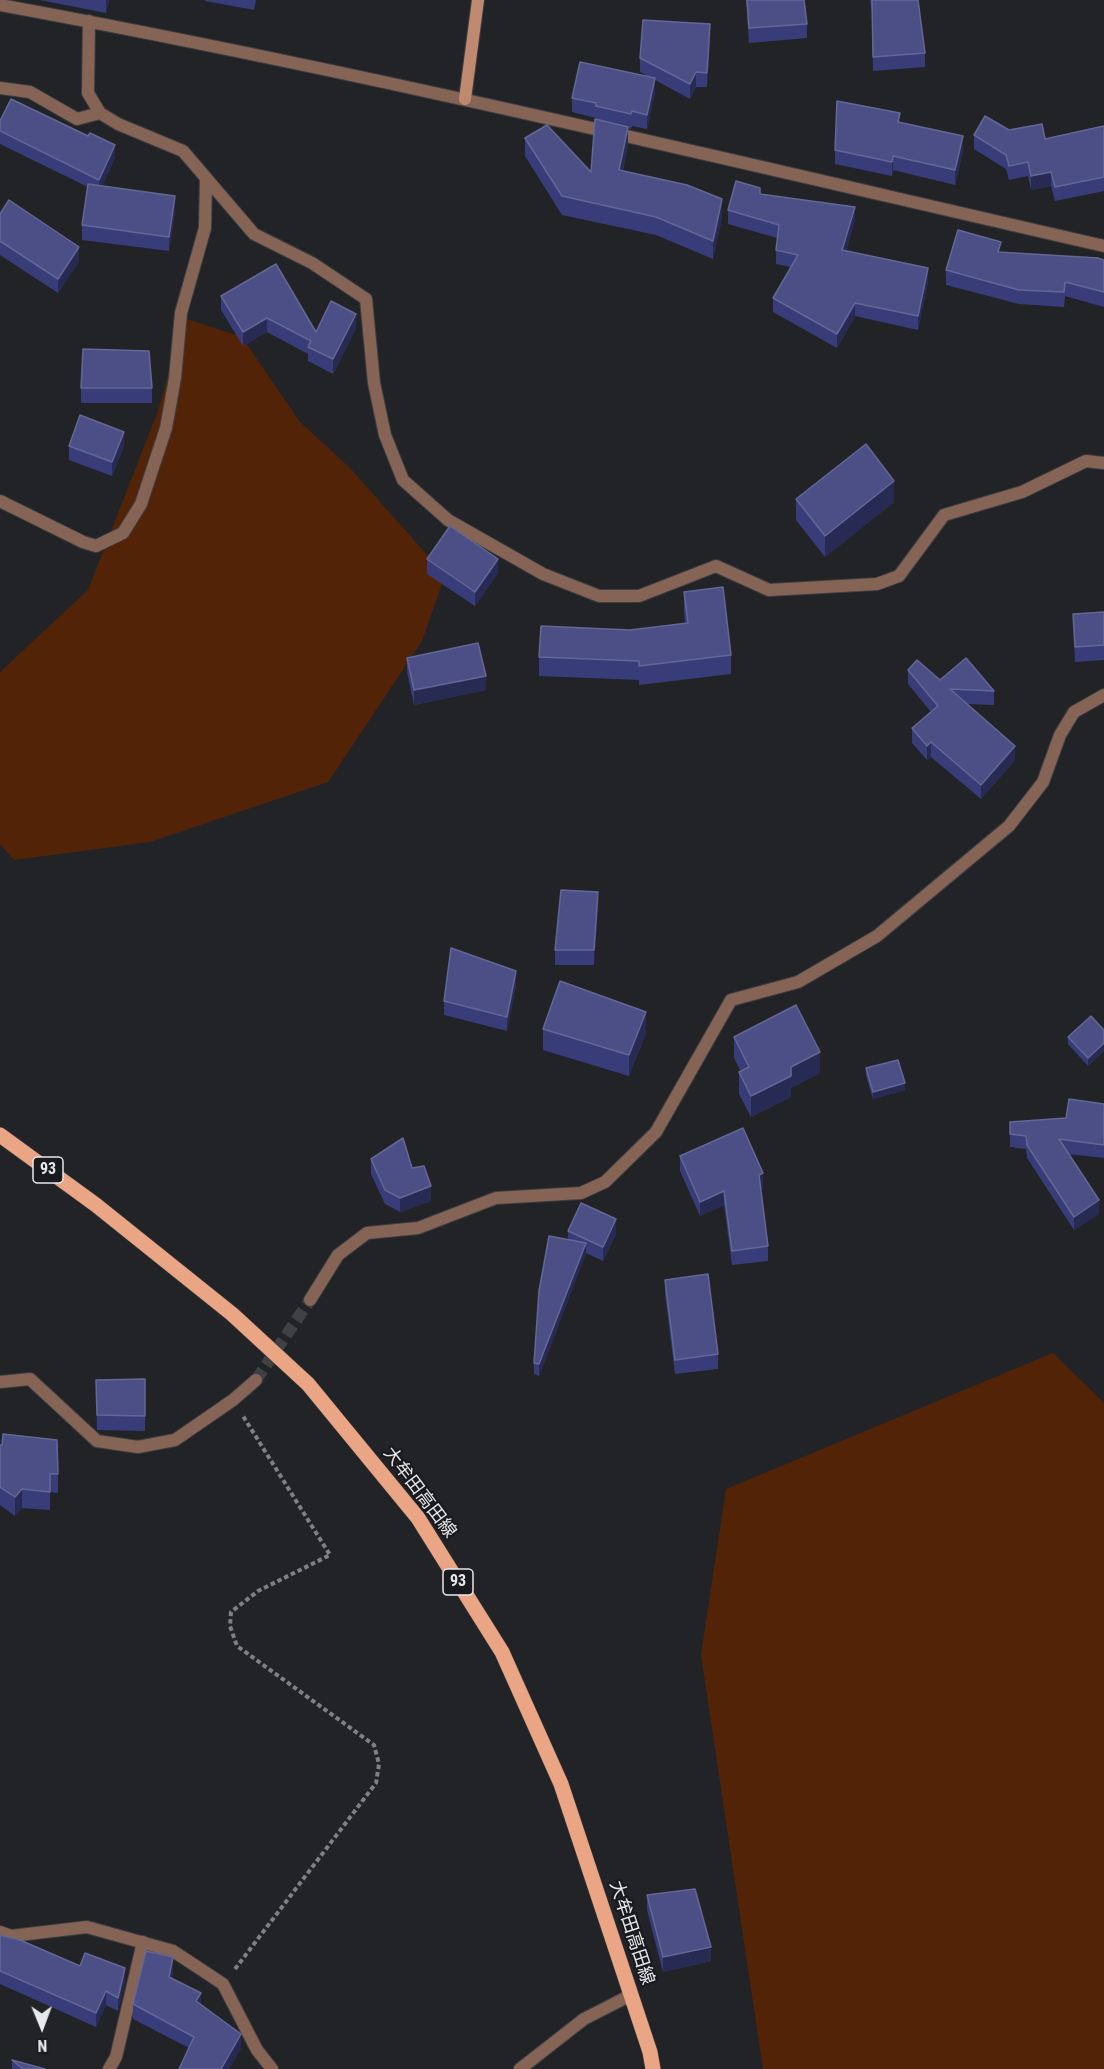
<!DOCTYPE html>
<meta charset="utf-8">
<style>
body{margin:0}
#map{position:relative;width:1104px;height:2069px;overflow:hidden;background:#222327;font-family:"Roboto Condensed",sans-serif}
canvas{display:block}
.north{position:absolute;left:12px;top:1997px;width:60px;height:60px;-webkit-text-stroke:4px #191a1e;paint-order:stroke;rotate:179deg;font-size:16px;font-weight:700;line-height:24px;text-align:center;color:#e8e8eb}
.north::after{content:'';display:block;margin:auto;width:21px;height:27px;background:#e8e8eb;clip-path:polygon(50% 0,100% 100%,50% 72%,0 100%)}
</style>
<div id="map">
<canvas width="1104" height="2069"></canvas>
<div class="north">N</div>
</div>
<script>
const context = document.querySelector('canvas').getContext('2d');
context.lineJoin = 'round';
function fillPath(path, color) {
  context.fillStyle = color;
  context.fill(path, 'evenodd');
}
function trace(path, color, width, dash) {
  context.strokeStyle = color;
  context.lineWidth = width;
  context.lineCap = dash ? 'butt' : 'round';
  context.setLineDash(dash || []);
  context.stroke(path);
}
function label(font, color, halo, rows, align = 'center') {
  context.font = font + ' "Roboto Condensed","Noto Sans JP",sans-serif';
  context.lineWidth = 4.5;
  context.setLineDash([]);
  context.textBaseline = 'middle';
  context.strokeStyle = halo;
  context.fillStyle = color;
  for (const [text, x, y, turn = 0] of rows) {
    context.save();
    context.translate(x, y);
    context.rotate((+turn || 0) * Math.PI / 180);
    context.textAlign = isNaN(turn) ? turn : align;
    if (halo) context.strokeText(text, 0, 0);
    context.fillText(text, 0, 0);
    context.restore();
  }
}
const green = new Path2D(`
 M 184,318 L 242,337 L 299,421 L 350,468 L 445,575 L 422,641 L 328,782 L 150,842 L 14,860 L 0,844 L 0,672 L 88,590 L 158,411 Z
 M 1053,1353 L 1104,1403 L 1104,2069 L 763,2069 L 701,1655 L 726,1489 Z`);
const streetTunnel = new Path2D(`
 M 256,1380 L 310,1300`);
const path = new Path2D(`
 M 235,1969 L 376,1783 L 379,1764 L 374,1745 L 237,1646 L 230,1626 L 231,1612 L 258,1591 L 330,1555 L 243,1416`);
const lane = new Path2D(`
 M 109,2069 L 116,2057 L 143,1942`);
const street = new Path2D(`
 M 0,5 C 371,73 737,162 1104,246
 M 89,21 L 88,93 L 100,113 L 118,124 L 183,151 L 254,234 L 312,263 L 366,299 L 374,383 L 385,435 L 403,480 L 448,520 L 543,574 L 599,596 L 639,596 L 716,566 L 769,590 L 877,584 L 899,576 L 944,515 L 1022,492 L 1086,461 L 1104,463
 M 0,88 L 30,92 L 77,119 L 100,113
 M 0,501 L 83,542 L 96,546 L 123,533 L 141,504 L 166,428 L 175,378 L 181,313 L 205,228 L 206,178
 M 310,1300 L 338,1255 L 367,1233 L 418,1228 L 496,1198 L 581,1193 L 605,1182 L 656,1132 L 731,1000 L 798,982 L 877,936 L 1009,826 L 1043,782 L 1060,735 L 1074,712 L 1104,695
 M 0,1382 L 30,1379 L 97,1441 L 138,1447 L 175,1440 L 233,1400 L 256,1380
 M 0,1932 L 11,1936 L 87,1927 L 173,1951 L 223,1984 L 257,2050 L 272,2069
 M 520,2069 L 584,2019 L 631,1995`);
const secondary = new Path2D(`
 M 465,99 L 478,0`);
const primary = new Path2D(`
 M 0,1135 L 96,1205 L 232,1314 L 308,1384 L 418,1518 L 502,1652 L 561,1784 L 650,2052 L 653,2069`);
const wall = new Path2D(`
 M 40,0 L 109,0 L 106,13 Z
 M 205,0 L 256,0 L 254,10 L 205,1 Z
 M 746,0 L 804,0 L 807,24 L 807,38 L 749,43 Z
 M 870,0 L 918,0 L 925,53 L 925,67 L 873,71 L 872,14 Z
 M 710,39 L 707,87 L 696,87 L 690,99 L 655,80 L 655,93 L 647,129 L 632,126 L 631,129 L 628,128 L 628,145 L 623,171 L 722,217 L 713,259 L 656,235 L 562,215 L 525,156 L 525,138 L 591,172 L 596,118 L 572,112 L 572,98 L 650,77 L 640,72 L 640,58 Z
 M 0,121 L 115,158 L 102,186 L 175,211 L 169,251 L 82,240 L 82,225 L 88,187 L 0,144 Z
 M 900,123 L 963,151 L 955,185 L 893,170 L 892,176 L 835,164 L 835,150 Z
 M 1104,126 L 1104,191 L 1055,201 L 1051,186 L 1031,190 L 1028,176 L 1009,180 L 1006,169 L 974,149 L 974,135 L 1009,130 L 1045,139 Z
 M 760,194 L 855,220 L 846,251 L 928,282 L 918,330 L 855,316 L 837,348 L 773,312 L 773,298 L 791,267 L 776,264 L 776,250 L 777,238 L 728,224 L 728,210 Z
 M 0,214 L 79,261 L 58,293 L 0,255 Z
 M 1001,252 L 1104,260 L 1104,307 L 1065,296 L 1064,307 L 1019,304 L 946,285 L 946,270 Z
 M 221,296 L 316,332 L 356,328 L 333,374 L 308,361 L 308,354 L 267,332 L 243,346 L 221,310 Z
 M 81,388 L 152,388 L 152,403 L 81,403 Z
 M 69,446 L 124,446 L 112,476 L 69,460 Z
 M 796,499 L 894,502 L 825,557 L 796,520 Z
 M 427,559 L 498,573 L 475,606 L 427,574 Z
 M 684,592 L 731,655 L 731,674 L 639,685 L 639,680 L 539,676 L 539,657 L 630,630 L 685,623 L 684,611 Z
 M 1104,612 L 1104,660 L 1075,662 L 1073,614 Z
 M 407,658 L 486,690 L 414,705 L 407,672 Z
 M 908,670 L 940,680 L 994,691 L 994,705 L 967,704 L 1015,760 L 981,799 L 931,757 L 927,760 L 912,743 L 912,728 L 931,712 L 908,684 Z
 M 598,907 L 594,965 L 555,965 L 555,950 Z
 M 516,986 L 507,1031 L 444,1015 L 444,1001 Z
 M 543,1029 L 646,1033 L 629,1076 L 543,1050 Z
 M 1104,1030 L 1104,1051 L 1088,1066 L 1068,1044 L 1068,1037 Z
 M 734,1037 L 820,1073 L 791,1088 L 791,1097 L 751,1117 L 739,1094 L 739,1072 L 741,1072 L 734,1058 Z
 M 866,1068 L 905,1090 L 873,1099 L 866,1076 Z
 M 1104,1104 L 1104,1158 L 1068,1154 L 1099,1214 L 1074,1230 L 1027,1158 L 1026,1149 L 1010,1147 L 1010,1122 L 1066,1118 Z
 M 680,1156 L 763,1188 L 761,1189 L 768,1246 L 768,1261 L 732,1265 L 724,1205 L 700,1216 L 680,1171 Z
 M 371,1159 L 431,1201 L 400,1212 L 385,1204 L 371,1174 Z
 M 568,1231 L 616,1234 L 603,1261 L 586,1253 L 539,1376 L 534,1374 L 534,1363 L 568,1240 Z
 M 665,1280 L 718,1354 L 718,1369 L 675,1374 L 665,1294 Z
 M 145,1379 L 145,1431 L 97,1430 L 96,1380 Z
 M 0,1445 L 58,1474 L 58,1493 L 50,1492 L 50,1510 L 22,1508 L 15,1516 L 0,1505 Z
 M 647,1895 L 711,1961 L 663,1972 L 647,1910 Z
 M 0,1935 L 80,1966 L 125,1981 L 118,2011 L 106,2005 L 96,2027 L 0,1984 Z
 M 173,1971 L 172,1978 L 201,2004 L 241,2049 L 189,2048 L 133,2019 L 133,2004 Z
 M 12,2060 L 45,2069 L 12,2069 Z`);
const shadedWall = new Path2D(`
 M 106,0 L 109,0 L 106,13 Z
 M 710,24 L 710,39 L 707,87 L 707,73 Z
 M 696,72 L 696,87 L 690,99 L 690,84 Z
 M 655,78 L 655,93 L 647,129 L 647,115 Z
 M 628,127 L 628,145 L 619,188 L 619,170 Z
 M 963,136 L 963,151 L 955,185 L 955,170 Z
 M 115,145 L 115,158 L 99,193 L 99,180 Z
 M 893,156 L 893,170 L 892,176 L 892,162 Z
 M 1051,172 L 1051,186 L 1031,190 L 1031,176 Z
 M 175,196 L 175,211 L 169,251 L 169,237 Z
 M 722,199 L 722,217 L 713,259 L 713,241 Z
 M 855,207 L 855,220 L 842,264 L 842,250 Z
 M 79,247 L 79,261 L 58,293 L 58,279 Z
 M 928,268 L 928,282 L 918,330 L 918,316 Z
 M 855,303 L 855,316 L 837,348 L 837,334 Z
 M 356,314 L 356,328 L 333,374 L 333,359 Z
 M 267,318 L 267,332 L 243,346 L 243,332 Z
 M 124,432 L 124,446 L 112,476 L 112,462 Z
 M 894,481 L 894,502 L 825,557 L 825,536 Z
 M 498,559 L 498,573 L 475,606 L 475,592 Z
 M 486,676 L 486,690 L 414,705 L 414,690 Z
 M 931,742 L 931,757 L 927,760 L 927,746 Z
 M 1015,746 L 1015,760 L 981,799 L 981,785 Z
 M 598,892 L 598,907 L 594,965 L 594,950 Z
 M 516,971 L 516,986 L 507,1031 L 507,1017 Z
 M 646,1012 L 646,1033 L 629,1076 L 629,1055 Z
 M 1104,1043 L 1104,1051 L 1088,1066 L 1088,1058 Z
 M 820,1052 L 820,1073 L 791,1088 L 791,1097 L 751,1117 L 751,1096 L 791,1067 Z
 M 905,1083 L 905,1090 L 873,1099 L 873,1092 Z
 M 763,1173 L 763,1188 L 759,1190 L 759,1175 Z
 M 431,1186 L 431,1201 L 400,1212 L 400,1198 Z
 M 724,1191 L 724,1205 L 700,1216 L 700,1202 Z
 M 1099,1200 L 1099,1214 L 1074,1230 L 1074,1217 Z
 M 616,1219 L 616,1234 L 603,1261 L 603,1247 Z
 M 586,1243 L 586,1254 L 539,1376 L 539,1364 Z
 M 22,1489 L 22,1508 L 15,1516 L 15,1497 Z
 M 711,1947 L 711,1961 L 663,1972 L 663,1957 Z
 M 173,1957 L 173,1971 L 169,1991 L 169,1977 Z
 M 125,1968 L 125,1981 L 118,2011 L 118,1998 Z
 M 106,1991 L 106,2005 L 96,2027 L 96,2013 Z
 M 201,1993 L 201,2008 L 196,2001 Z
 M 241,2034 L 241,2049 L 229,2069 L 221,2069 Z`);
const building = new Path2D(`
 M 747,0 L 804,0 L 807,24 L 749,28 Z
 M 872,0 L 918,0 L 925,53 L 873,57 Z
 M 643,20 L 710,24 L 707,73 L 696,72 L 690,84 L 640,58 Z
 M 580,62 L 655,78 L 647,115 L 632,111 L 631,114 L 596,106 L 596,103 L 572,98 Z
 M 11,99 L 88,136 L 90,133 L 115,145 L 99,180 L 0,131 L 0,121 Z
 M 837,101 L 900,113 L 898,122 L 963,136 L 955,170 L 893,156 L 892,162 L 835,150 Z
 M 985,116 L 1009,130 L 1042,124 L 1045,139 L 1104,126 L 1104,177 L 1055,187 L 1051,172 L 1031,176 L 1028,162 L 1009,166 L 1006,155 L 974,135 Z
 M 595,119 L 628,127 L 619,170 L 687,185 L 722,199 L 713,241 L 656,217 L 562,196 L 525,138 L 547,125 L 591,172 Z
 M 736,181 L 760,188 L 760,194 L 855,207 L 842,250 L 928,268 L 918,316 L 855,303 L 837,334 L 773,298 L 798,255 L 776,250 L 779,225 L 728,210 Z
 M 88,184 L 175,196 L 169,237 L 82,225 Z
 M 9,200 L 79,247 L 58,279 L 0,241 L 0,214 Z
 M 958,230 L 1001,242 L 998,252 L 1098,258 L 1104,260 L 1104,292 L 1065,282 L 1064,292 L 1019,290 L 946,270 Z
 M 276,264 L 316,332 L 331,301 L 356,314 L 333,359 L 308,347 L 311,341 L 267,318 L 243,332 L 221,296 Z
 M 83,349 L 149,351 L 152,388 L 81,388 Z
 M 80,415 L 124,432 L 112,462 L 69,446 Z
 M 866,444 L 894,481 L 825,536 L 796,499 Z
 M 450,526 L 498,559 L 475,592 L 427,559 Z
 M 723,587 L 731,655 L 639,666 L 639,661 L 539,657 L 541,626 L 630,630 L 688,623 L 684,592 Z
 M 1104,612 L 1104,645 L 1075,647 L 1073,614 Z
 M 478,643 L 486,676 L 414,690 L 407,658 Z
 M 966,658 L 994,691 L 950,689 L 1015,746 L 981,785 L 931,742 L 927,746 L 912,728 L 938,706 L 908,670 L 917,660 L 940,680 Z
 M 561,890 L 598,892 L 594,950 L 555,950 Z
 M 451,948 L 516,971 L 507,1017 L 444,1001 Z
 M 560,981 L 646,1012 L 629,1055 L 543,1029 Z
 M 796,1005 L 820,1052 L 791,1067 L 791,1076 L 751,1096 L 739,1072 L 749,1067 L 734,1037 Z
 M 1091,1016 L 1104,1030 L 1104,1043 L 1088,1058 L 1068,1037 Z
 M 898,1060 L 905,1083 L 873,1092 L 866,1068 Z
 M 1069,1099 L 1104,1104 L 1104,1145 L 1059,1139 L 1099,1200 L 1074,1217 L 1027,1145 L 1026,1136 L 1010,1134 L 1010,1122 L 1066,1118 Z
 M 743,1128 L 763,1173 L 759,1175 L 768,1246 L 732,1251 L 724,1191 L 700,1202 L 680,1156 Z
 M 403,1138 L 412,1168 L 424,1166 L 431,1186 L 400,1198 L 385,1190 L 371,1159 Z
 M 581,1203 L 616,1219 L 603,1247 L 568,1231 Z
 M 549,1236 L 586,1243 L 539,1364 L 534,1363 L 539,1291 Z
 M 708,1274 L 718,1354 L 675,1360 L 665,1280 Z
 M 145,1379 L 145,1416 L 97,1415 L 96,1380 Z
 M 3,1434 L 57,1440 L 58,1474 L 50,1474 L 50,1492 L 22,1489 L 15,1497 L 0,1487 L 0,1445 L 2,1445 Z
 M 695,1889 L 711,1947 L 663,1957 L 647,1895 Z
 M 0,1935 L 20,1940 L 80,1966 L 85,1953 L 125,1968 L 118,1998 L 106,1991 L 96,2013 L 0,1971 Z
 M 146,1951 L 173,1957 L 169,1977 L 201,1993 L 196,2001 L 241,2034 L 221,2069 L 179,2069 L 194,2037 L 133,2004 Z
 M 12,2060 L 45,2069 L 23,2069 Z`);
const shields = [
 [48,1170,30],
 [458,1582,30]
];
const shieldNames = [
 ["93",48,1170],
 ["93",458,1582]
];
const streetNames = [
 ["大牟田高田線",419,1493,53],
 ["大牟田高田線",631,1933,72]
];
fillPath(green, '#532308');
trace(streetTunnel, '#404144', 12, [12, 6]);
trace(lane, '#3e3f42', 14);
trace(street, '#3e3f42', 14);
trace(secondary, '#3e3f42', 14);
trace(primary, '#3e3f42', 16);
trace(path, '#808084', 4, [4.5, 3]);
trace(lane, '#866455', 12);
trace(street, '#866455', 12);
trace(secondary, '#be896f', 12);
trace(primary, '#eaa584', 15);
fillPath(wall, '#383d7a');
fillPath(shadedWall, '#272b53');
fillPath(building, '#4b4f86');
trace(building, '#646796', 1.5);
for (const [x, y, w] of shields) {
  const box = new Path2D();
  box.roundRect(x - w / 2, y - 13, w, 26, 4.5);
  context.fillStyle = '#191a1e';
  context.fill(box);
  trace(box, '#e8e8eb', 1.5);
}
label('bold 16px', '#e8e8eb', null, shieldNames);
label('18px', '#e8e8eb', '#191a1e', streetNames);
</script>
